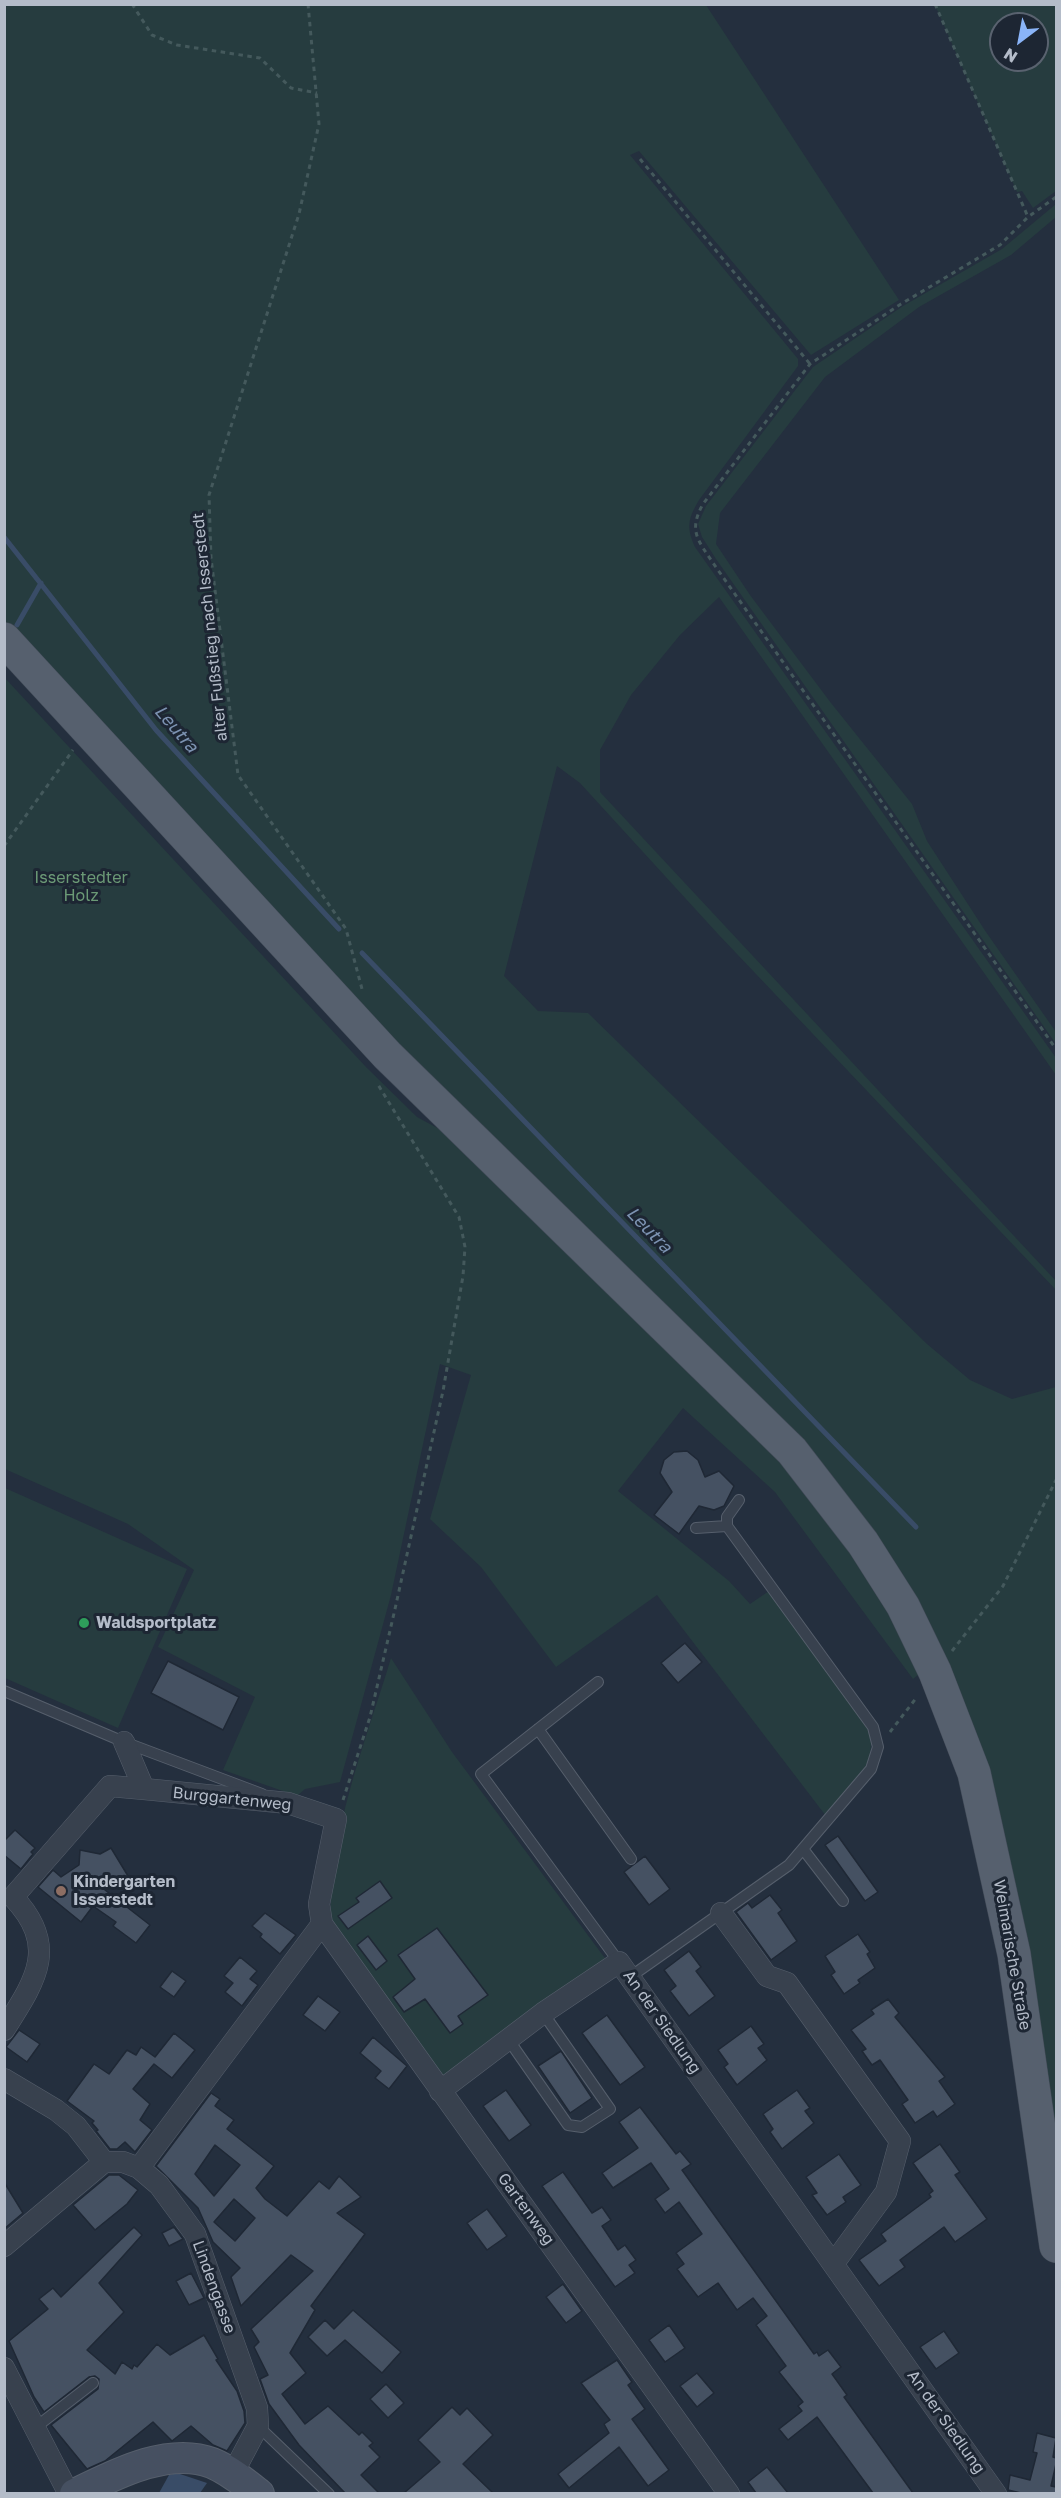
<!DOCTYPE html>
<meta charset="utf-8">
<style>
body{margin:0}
#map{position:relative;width:1061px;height:2498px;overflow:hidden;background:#242f3e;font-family:"Golos Text",sans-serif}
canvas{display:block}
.frame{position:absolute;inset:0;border:6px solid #b4bcc9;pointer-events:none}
.north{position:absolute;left:989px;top:12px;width:60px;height:60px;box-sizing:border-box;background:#1d2633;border:2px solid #59626f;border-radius:50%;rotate:212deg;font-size:16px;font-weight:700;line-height:24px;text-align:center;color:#b4bcc9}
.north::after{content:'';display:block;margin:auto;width:21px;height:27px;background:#8ab4f8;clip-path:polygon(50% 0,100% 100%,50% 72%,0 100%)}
</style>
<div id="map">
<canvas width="1061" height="2498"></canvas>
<div class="frame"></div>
<div class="north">N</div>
</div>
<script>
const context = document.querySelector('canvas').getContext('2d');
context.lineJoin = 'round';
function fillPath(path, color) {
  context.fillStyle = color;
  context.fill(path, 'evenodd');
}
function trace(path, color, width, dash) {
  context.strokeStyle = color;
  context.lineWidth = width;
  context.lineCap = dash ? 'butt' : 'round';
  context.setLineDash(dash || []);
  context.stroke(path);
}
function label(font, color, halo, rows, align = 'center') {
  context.font = font + ' "Golos Text",sans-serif';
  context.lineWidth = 6;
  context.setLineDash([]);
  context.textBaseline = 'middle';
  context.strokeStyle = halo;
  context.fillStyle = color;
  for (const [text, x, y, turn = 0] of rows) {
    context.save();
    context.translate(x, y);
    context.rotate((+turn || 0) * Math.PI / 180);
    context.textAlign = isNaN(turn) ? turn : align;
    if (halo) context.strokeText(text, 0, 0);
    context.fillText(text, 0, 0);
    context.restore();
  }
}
const green = new Path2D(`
 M 5,5 L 706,5 L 899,300 L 811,355 L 639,151 L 630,155 L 798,359 L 798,366 L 699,500 C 688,519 686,527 695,547 L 1056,1058 L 1056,1075 L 719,597 L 680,635 L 631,695 L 600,750 L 600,792 L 1056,1281 L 1056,1290 L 718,934 L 580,783 L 557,766 L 504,976 L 538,1011 L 588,1013 L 927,1344 L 970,1380 L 1012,1399 L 1056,1387 L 1056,2142 L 1041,2057 L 909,1600 L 5,622 Z
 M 935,5 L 1056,5 L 1056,191 L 1033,208 L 1022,191 L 1017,192 ZM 1001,24 L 1037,24 L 1037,60 L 1001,60 Z
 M 1056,204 L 1056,217 L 1011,255 L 919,307 L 825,377 L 720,513 L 716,544 L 750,595 L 831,703 L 912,804 L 927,841 L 986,932 L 1056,1032 L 1056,1044 L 716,559 L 702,537 L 698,524 L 706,506 L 813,367 L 903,306 L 1002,249 Z
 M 4,677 L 366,1067 L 417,1117 L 441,1130 L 784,1457 L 852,1547 L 923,1671 L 913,1679 L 775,1492 L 683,1408 L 618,1491 L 729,1581 L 750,1604 L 769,1591 L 869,1731 C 879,1766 848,1791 826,1816 L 657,1595 L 556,1667 L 481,1567 L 430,1519 L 471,1375 L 440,1364 L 391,1595 L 340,1782 L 305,1789 L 297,1796 L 223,1770 L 255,1697 L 158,1647 L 194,1570 L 128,1524 L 5,1469 Z
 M 5,1488 L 187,1569 L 118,1728 L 5,1678 Z
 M 391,1658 L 452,1752 L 607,1961 L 444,2079 L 331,1923 C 327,1836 366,1741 391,1658 Z`);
const water = new Path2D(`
 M 177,2473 L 207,2483 L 200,2493 L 159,2493 L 169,2475 Z`);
const stream = new Path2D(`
 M 4,537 L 156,730 L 339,929
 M 17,625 L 41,583
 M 362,953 L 916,1527`);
const building = new Path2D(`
 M 687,1451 L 698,1460 L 705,1477 L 719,1471 L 734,1486 L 724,1506 L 714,1510 L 699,1506 L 679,1534 L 654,1515 L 672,1492 L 660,1473 L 664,1460 L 674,1452 Z
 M 685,1643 L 702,1662 L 678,1683 L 661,1663 Z
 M 168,1661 L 239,1697 L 223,1730 L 151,1693 Z
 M 15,1830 L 35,1848 L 31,1852 L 33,1854 L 21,1869 L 4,1855 L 4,1841 Z
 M 838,1836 L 878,1892 L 865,1901 L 825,1845 Z
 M 111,1848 L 128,1876 L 105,1890 L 150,1925 L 136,1943 L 113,1926 L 116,1922 L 93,1906 L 81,1922 L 38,1887 L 53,1870 L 61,1877 L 79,1865 L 80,1850 L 100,1854 Z
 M 645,1856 L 670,1889 L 649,1905 L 624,1872 Z
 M 380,1881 L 392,1898 L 348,1929 L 338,1916 L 359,1902 L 356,1898 Z
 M 770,1895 L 782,1910 L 778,1913 L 797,1941 L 771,1960 L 736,1912 L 748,1903 L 752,1908 Z
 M 265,1913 L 296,1935 L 280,1954 L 260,1937 L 262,1934 L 252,1926 Z
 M 437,1928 L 488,1995 L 458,2016 L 463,2024 L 450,2033 L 425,1999 L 404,2012 L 393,1997 L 415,1979 L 398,1955 Z
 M 858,1934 L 870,1952 L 867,1954 L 875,1968 L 858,1980 L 860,1983 L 844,1994 L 831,1975 L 835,1972 L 825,1956 Z
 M 368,1936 L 387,1961 L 376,1970 L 357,1945 Z
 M 689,1951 L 701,1967 L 696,1971 L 715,1996 L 689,2016 L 670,1991 L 676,1986 L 664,1970 Z
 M 240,1957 L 257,1971 L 250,1979 L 258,1985 L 242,2006 L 225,1992 L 233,1983 L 224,1976 Z
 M 172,1971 L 186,1981 L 174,1997 L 160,1987 Z
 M 318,1996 L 340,2012 L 325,2031 L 303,2015 Z
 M 888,1999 L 899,2013 L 895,2017 L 945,2077 L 939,2081 L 955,2104 L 937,2117 L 933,2111 L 915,2123 L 902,2104 L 908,2100 L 880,2060 L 872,2065 L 862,2051 L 866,2049 L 851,2030 L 874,2014 L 871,2010 Z
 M 607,2015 L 645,2067 L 620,2085 L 582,2033 Z
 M 751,2026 L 764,2044 L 758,2048 L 767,2060 L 737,2085 L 724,2067 L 728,2064 L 718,2050 Z
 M 19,2030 L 40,2044 L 27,2062 L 6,2047 Z
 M 174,2033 L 195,2050 L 172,2078 L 154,2064 L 133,2089 L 150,2104 L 140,2120 L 152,2130 L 135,2152 L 125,2142 L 117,2149 L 110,2149 L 96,2131 L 98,2130 L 92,2123 L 94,2121 L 67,2101 L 94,2064 L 109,2074 L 127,2050 L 136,2055 L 141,2047 L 155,2057 Z
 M 373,2037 L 407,2066 L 389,2089 L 375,2078 L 381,2071 L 360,2053 Z
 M 561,2051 L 592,2098 L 570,2113 L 538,2066 Z
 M 506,2090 L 531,2125 L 509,2141 L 483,2106 Z
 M 797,2090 L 810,2108 L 805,2111 L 814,2123 L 782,2149 L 770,2132 L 773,2129 L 763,2114 Z
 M 211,2093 L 220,2099 L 215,2106 L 234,2120 L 227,2129 L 274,2166 L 256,2188 L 265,2199 L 287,2216 L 319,2181 L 329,2189 L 339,2176 L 361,2197 L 337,2213 L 365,2234 L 311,2306 L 315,2310 L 290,2353 L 306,2373 L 282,2394 L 305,2424 L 328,2406 L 359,2435 L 362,2432 L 373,2443 L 369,2446 L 380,2457 L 361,2475 L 379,2493 L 345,2493 L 299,2445 L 269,2404 L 260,2379 L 268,2375 L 254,2347 L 259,2342 L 251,2329 L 313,2271 L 291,2255 L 241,2306 L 231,2277 L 240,2268 L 213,2242 L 198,2208 L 156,2166 ZM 215,2145 L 240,2165 L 214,2196 L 195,2174 ZM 234,2199 L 255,2218 L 235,2241 L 214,2222 Z
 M 640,2107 L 676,2154 L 680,2151 L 691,2164 L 682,2170 L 814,2354 L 817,2352 L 819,2356 L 828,2350 L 841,2367 L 832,2374 L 847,2395 L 844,2397 L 913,2493 L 873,2493 L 817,2417 L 788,2440 L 779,2429 L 802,2411 L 798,2406 L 803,2402 L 779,2372 L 786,2366 L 756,2325 L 767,2316 L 753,2298 L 737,2310 L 718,2283 L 698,2297 L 677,2269 L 684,2264 L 676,2253 L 702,2234 L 679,2202 L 665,2213 L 655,2199 L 669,2189 L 651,2163 L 613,2188 L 602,2173 L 638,2148 L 619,2122 Z
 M 940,2144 L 960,2172 L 955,2175 L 987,2219 L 955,2242 L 944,2227 L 900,2260 L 905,2267 L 879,2286 L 859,2260 L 886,2241 L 881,2234 L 931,2197 L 929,2194 L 933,2191 L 913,2163 Z
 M 839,2154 L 861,2185 L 843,2197 L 846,2202 L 827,2215 L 812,2195 L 817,2193 L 806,2177 Z
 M 563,2172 L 592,2213 L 602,2207 L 611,2220 L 602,2226 L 618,2250 L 625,2245 L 636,2260 L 629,2265 L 635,2273 L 615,2287 L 542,2186 Z
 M 109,2175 L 119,2175 L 138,2190 L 127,2204 L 95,2230 L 73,2205 Z
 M 4,2182 L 23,2213 L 4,2229 Z
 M 487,2209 L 507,2236 L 487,2250 L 467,2223 Z
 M 134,2227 L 142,2235 L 99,2283 L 124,2312 L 87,2350 L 115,2374 L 122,2362 L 132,2369 L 134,2365 L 137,2367 L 157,2344 L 170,2355 L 204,2335 L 218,2359 L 216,2360 L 237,2391 L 244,2411 L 245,2423 L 227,2451 L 213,2445 L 191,2426 L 172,2441 L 153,2422 L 105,2461 L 87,2469 L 51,2425 L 98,2389 L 99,2379 L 95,2376 L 89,2377 L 44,2412 L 34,2397 L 9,2341 L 48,2309 L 39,2299 L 53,2288 L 61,2297 Z
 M 174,2227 L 183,2239 L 169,2246 L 162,2233 Z
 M 191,2273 L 204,2298 L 189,2305 L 176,2281 Z
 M 563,2284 L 582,2311 L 566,2323 L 546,2297 Z
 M 353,2310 L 401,2352 L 382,2373 L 345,2340 L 327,2356 L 308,2337 L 325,2320 L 334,2329 Z
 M 669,2325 L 685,2348 L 665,2362 L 649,2340 Z
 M 944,2331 L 959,2353 L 936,2369 L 920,2347 Z
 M 617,2360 L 632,2382 L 628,2385 L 645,2409 L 632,2419 L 669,2470 L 648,2486 L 619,2447 L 569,2488 L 558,2474 L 609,2433 L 604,2424 L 610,2420 L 581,2383 Z
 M 697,2373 L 714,2393 L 697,2407 L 680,2386 Z
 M 386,2384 L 404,2403 L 388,2418 L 370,2399 Z
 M 452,2407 L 460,2415 L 467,2408 L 493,2435 L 463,2464 L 493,2493 L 404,2493 L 440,2462 L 418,2440 Z
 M 1037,2433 L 1056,2438 L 1053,2457 L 1056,2458 L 1056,2464 L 1051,2486 L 1056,2487 L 1056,2493 L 1021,2493 L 1008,2490 L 1010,2475 L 1030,2480 L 1037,2453 L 1033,2452 Z
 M 767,2467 L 788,2493 L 756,2493 L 748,2482 Z`);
const path = new Path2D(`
 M 132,4 L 152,35 L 177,45 L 260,58 L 291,88 L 317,93
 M 308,4 L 319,124 L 299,214 L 209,495 L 211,558 L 238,775 L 346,929 L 362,989
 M 935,4 L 1028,217
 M 640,159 L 810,364
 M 1056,197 L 1028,217 L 1000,245 L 901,304 L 810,364 L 703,504 C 688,531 698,540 713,563 L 1056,1049
 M 4,846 L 73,750
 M 952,1651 L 1003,1586 L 1056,1480
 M 890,1732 L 917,1697
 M 343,1800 L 370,1717 L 395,1609 L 443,1391 L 463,1276 L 465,1247 L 459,1217 L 377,1083`);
const lane = new Path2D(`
 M 727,1526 L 727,1517 L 739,1500
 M 598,1682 L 481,1774 L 619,1962
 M 4,1691 L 124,1742 L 262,1794
 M 538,1729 L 631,1859
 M 803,1849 L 843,1901
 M 630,1977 L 789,1865 L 871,1769 L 878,1747 L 873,1727 L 727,1526 L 696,1528
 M 508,2039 L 568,2125 L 582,2127 L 610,2109 L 543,2013
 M 258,2426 L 329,2494
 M 36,2427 L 93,2383`);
const street = new Path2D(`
 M 721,1913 L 767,1976 L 787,1983 L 900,2141 L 886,2192 L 834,2263
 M 322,1924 L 729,2494
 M 4,2030 C 35,1981 60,1947 13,1897 L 110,1786 L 144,1789 L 124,1742
 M 4,2079 L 56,2110 L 76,2126 L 104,2162
 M 440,2091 L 543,2013 L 619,1962 L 996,2494
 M 139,2168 L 322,1924 L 319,1904 L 336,1819 L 288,1803 L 144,1789
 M 4,2246 L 104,2162 L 123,2162 L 139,2168 L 159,2185 L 195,2234 L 257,2408 L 258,2426 L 232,2475
 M 4,2368 L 69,2494`);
const secondary = new Path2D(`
 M 75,2494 C 114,2475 168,2446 212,2463 C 229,2470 245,2483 259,2494`);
const primary = new Path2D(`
 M 4,639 L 387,1055 L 792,1451 L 863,1543 L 903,1606 L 935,1672 L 974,1773 L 1014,1954 L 1056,2246`);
const markers = [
 [84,1623,6,"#2e9e5b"],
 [61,1891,6,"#8d6e63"]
];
const streetNames = [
 ["alter Fußstieg nach Isserstedt",210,627,-96],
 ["Burggartenweg",232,1799,6],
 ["Weimarische Straße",1012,1955,80],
 ["An der Siedlung",662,2022,55],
 ["Gartenweg",526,2209,54],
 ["Lindengasse",214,2287,70],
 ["An der Siedlung",946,2422,55]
];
const parkNames = [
 ["Isserstedter",81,878],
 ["Holz",81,896]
];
const poiNames = [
 ["Waldsportplatz",96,1623],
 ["Kindergarten",73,1882],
 ["Isserstedt",73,1900]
];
const waterNames = [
 ["Leutra",176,729,49],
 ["Leutra",649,1230,46]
];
fillPath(green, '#263c3f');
fillPath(water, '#394c67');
trace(stream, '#394c67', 5);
fillPath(building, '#455162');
trace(building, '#1f2835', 1.5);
trace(lane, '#565f6c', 12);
trace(street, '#565f6c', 22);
trace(secondary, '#565f6c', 32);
trace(primary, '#414a57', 34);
trace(path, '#44595c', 3, [4.5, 4.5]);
trace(lane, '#38414e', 10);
trace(street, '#38414e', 21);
trace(secondary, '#465061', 30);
trace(primary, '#56606e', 33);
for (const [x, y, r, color] of markers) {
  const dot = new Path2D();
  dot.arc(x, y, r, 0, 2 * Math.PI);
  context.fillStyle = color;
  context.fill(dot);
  trace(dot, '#1d2633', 2);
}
label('16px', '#b4bcc9', '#1d2633', streetNames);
label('16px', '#6b9a76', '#1d2633', parkNames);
label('bold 16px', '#b4bcc9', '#1d2633', poiNames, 'left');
label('italic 18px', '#7c92b1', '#1d2633', waterNames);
</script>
